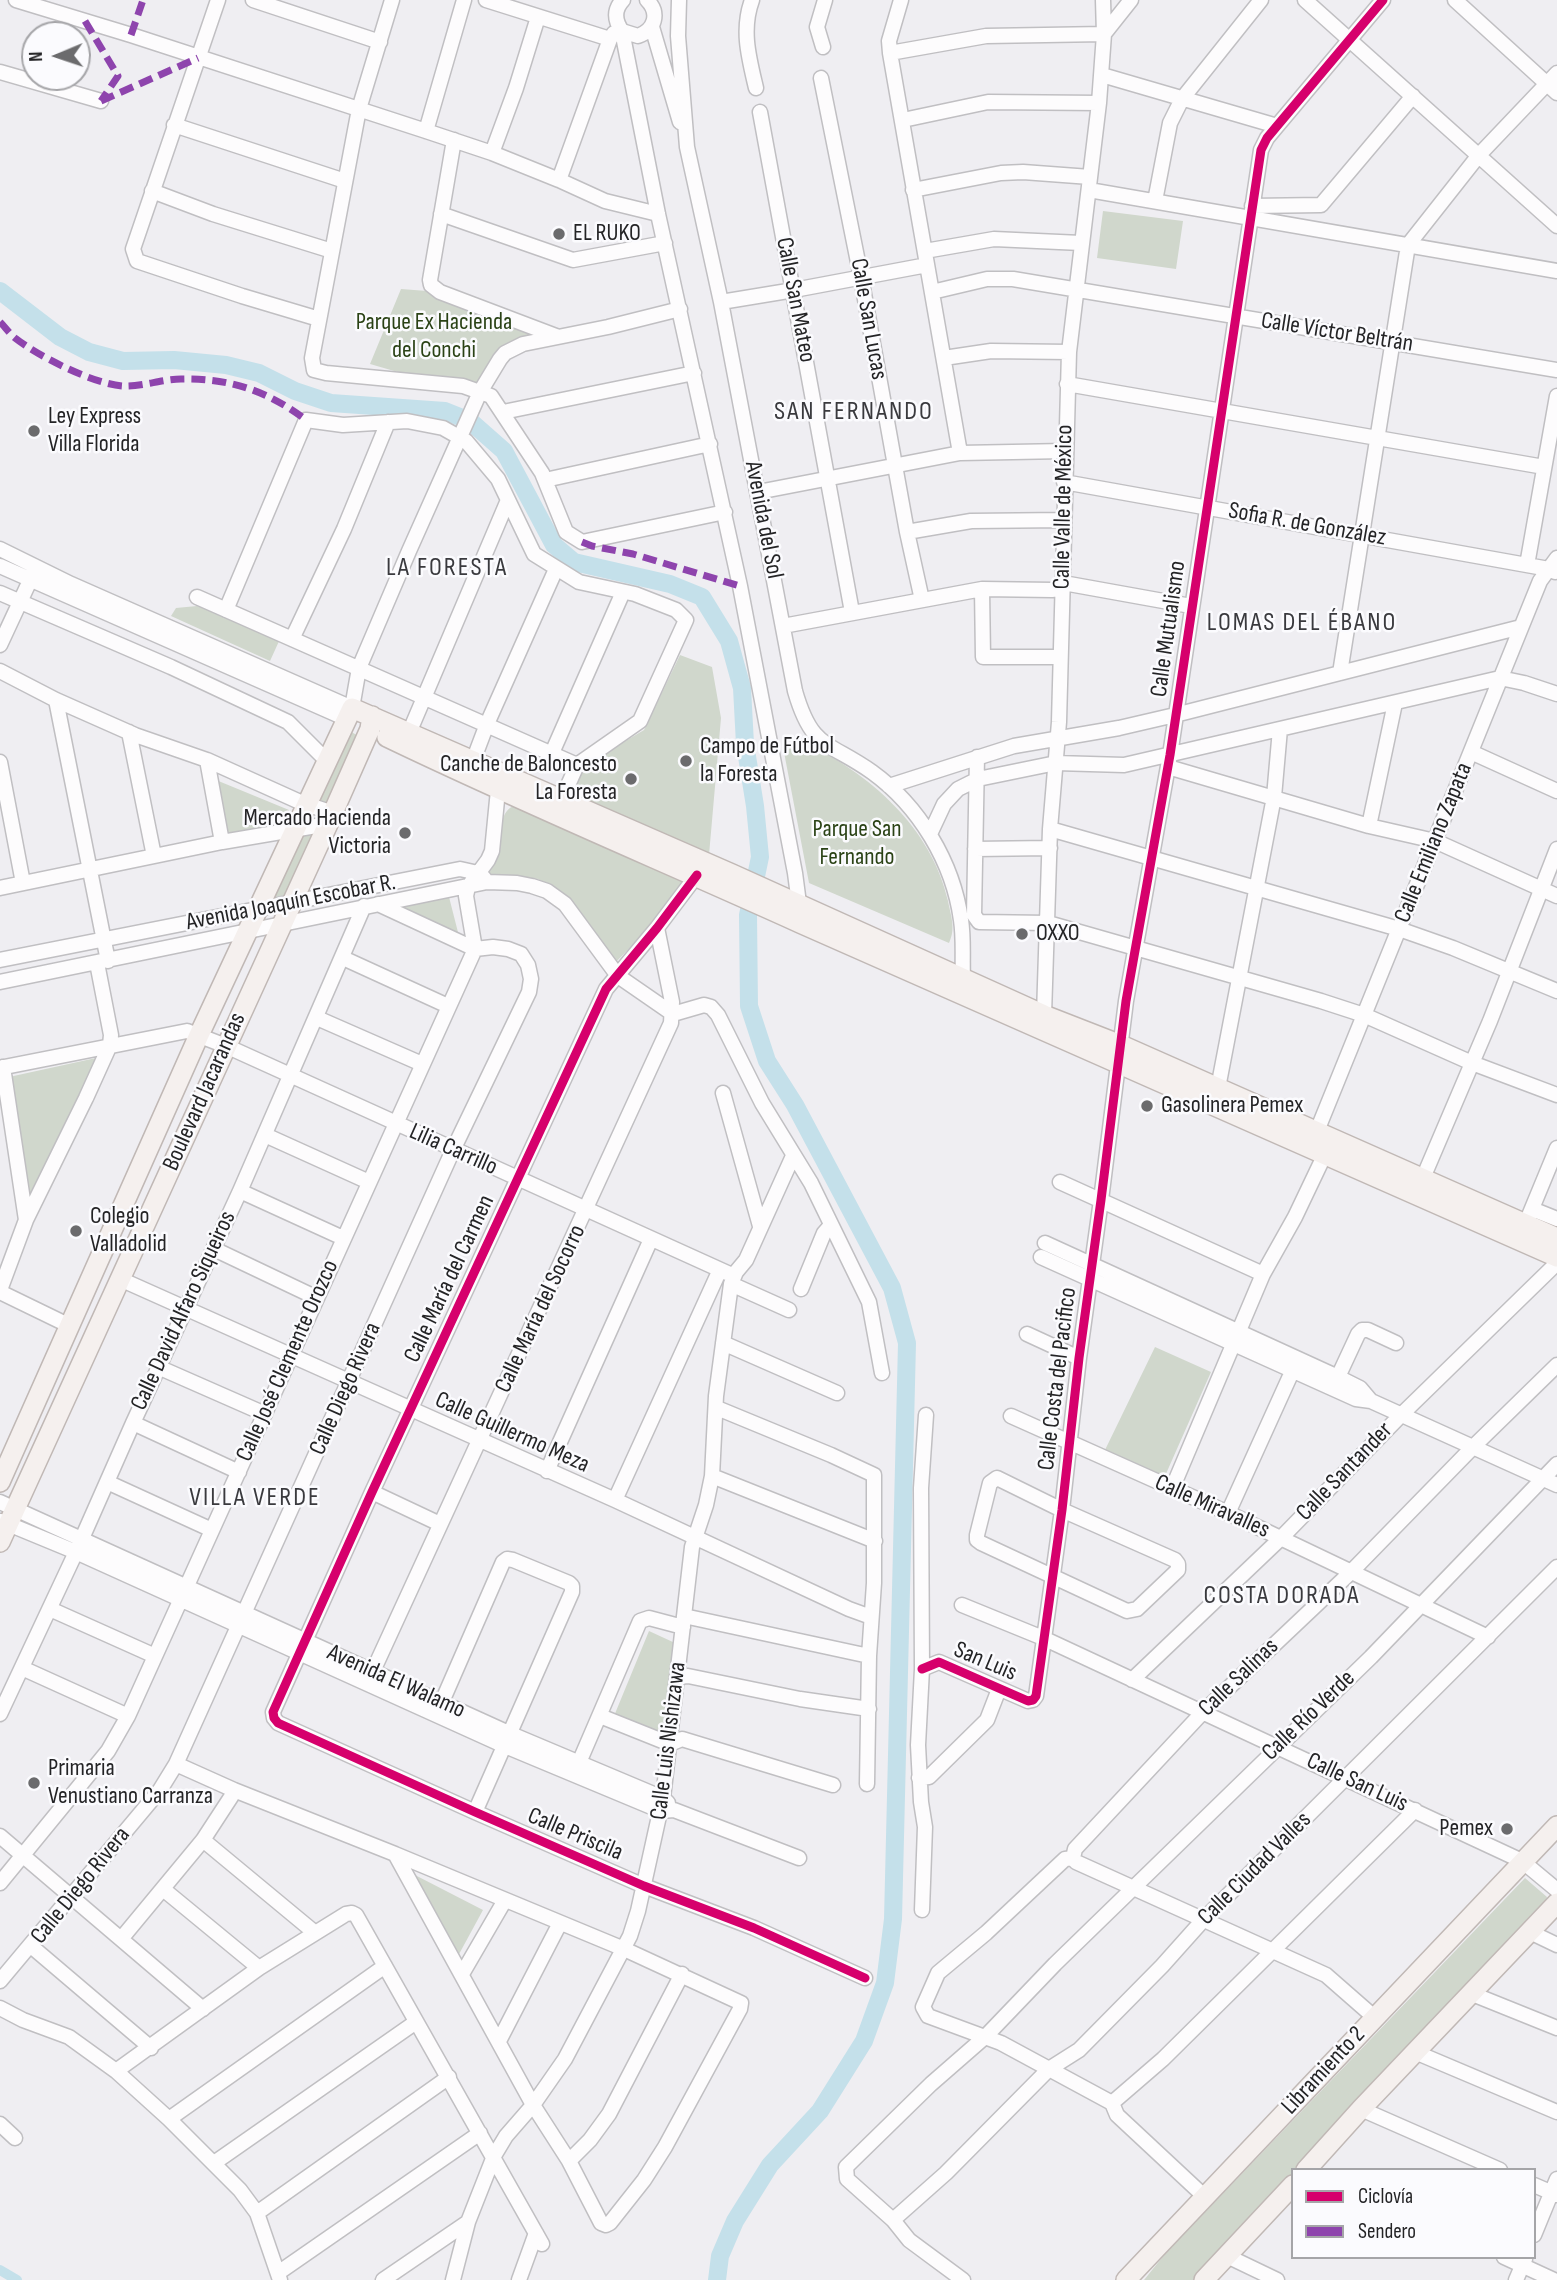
<!DOCTYPE html>
<meta charset="utf-8">
<style>
body{margin:0}
#map{position:relative;width:1557px;height:2280px;overflow:hidden;background:#efeef2;font-family:"Sofia Sans Condensed",sans-serif}
canvas{display:block}
.legend{position:absolute;left:1291px;top:2168px;width:245px;height:91px;box-sizing:border-box;background:#fbfbfe;border:2px solid #a5a5a8;margin:0;padding:9px 12px;list-style:none;font-size:21px;color:#242426}
.legend li{display:flex;align-items:center;gap:14px;height:35px}
.legend b{width:35px;border:2px solid #a5a5a8}
.north{position:absolute;left:21px;top:21px;width:70px;height:70px;box-sizing:border-box;background:#fbfbfe;border:2px solid #a5a5a8;border-radius:50%;rotate:268deg;font-size:19px;font-weight:700;line-height:28px;text-align:center;color:#242426}
.north::after{content:'';display:block;margin:auto;width:24px;height:32px;background:#6b6b6d;clip-path:polygon(50% 0,100% 100%,50% 72%,0 100%)}
</style>
<div id="map">
<canvas width="1557" height="2280"></canvas>
<ul class="legend">
<li><b style="height:9px;background:#d6006c"></b>Ciclovía</li>
<li><b style="height:9px;background:#8e44ad"></b>Sendero</li>
</ul>
<div class="north">N</div>
</div>
<script>
const context = document.querySelector('canvas').getContext('2d');
context.lineJoin = 'round';
function fillPath(path, color) {
  context.fillStyle = color;
  context.fill(path, 'evenodd');
}
function trace(path, color, width, dash) {
  context.strokeStyle = color;
  context.lineWidth = width;
  context.lineCap = dash ? 'butt' : 'round';
  context.setLineDash(dash || []);
  context.stroke(path);
}
function label(font, color, halo, rows, align = 'center') {
  context.font = font + ' "Sofia Sans Condensed",sans-serif';
  context.lineWidth = 5;
  context.setLineDash([]);
  context.textBaseline = 'middle';
  context.strokeStyle = halo;
  context.fillStyle = color;
  for (const [text, x, y, turn = 0] of rows) {
    context.save();
    context.translate(x, y);
    context.rotate((+turn || 0) * Math.PI / 180);
    context.textAlign = isNaN(turn) ? turn : align;
    if (halo) context.strokeText(text, 0, 0);
    context.fillText(text, 0, 0);
    context.restore();
  }
}
const green = new Path2D(`
 M 1103,211 L 1183,221 L 1176,269 L 1097,258 Z
 M 401,289 L 440,292 L 557,337 L 523,344 L 477,391 L 439,384 L 370,364 Z
 M 197,606 L 221,613 L 280,639 L 270,661 L 171,616 L 176,608 Z
 M 680,655 L 712,667 L 721,718 L 709,855 L 571,794 L 580,768 L 644,730 Z
 M 348,730 L 360,737 L 329,805 L 313,802 Z
 M 802,742 C 869,772 932,828 948,901 C 951,917 956,928 949,943 L 809,883 L 783,747 Z
 M 216,780 L 289,810 L 285,825 L 227,836 Z
 M 513,806 L 683,881 L 647,930 L 615,963 L 560,892 L 538,879 L 485,874 C 490,866 496,858 499,848 C 504,833 497,815 513,806 Z
 M 318,831 L 288,895 L 269,898 L 299,835 Z
 M 449,897 L 461,944 L 383,911 Z
 M 96,1058 L 29,1205 L 9,1077 Z
 M 1155,1347 L 1211,1372 L 1165,1476 L 1105,1450 Z
 M 649,1631 L 675,1643 L 661,1735 L 614,1716 Z
 M 413,1874 L 483,1910 L 458,1956 Z
 M 1525,1878 L 1547,1897 L 1546,1902 L 1298,2170 L 1293,2170 L 1293,2175 L 1194,2280 L 1144,2280 L 1165,2254 Z`);
const canal = new Path2D(`
 M 0,2270 L 17,2280`);
const river = new Path2D(`
 M 0,291 L 60,337 L 89,352 L 123,361 L 174,360 L 226,365 L 259,373 L 295,391 L 331,403 L 445,411 L 470,421 L 504,451 L 554,545 L 574,562 L 670,584 L 702,597 L 729,641 L 742,688 L 745,744 L 755,806 L 760,857 L 748,915 L 749,1006 L 767,1061 L 795,1105 L 892,1288 L 907,1343 L 893,1919 L 885,1983 L 864,2041 L 820,2111 L 770,2165 L 735,2221 L 720,2256 L 717,2280`);
const minor = new Path2D(`
 M 16,0 L 131,35 L 426,131 L 492,153 L 559,180 L 605,201 L 658,214
 M 218,0 L 133,249 L 137,261 L 242,296 L 319,319
 M 253,0 L 380,42
 M 392,0 L 359,109 L 312,358 L 314,370 L 326,373 L 463,386 L 491,396 L 542,473 L 566,532 L 582,542 L 725,512
 M 486,0 L 610,39 L 614,33
 M 623,0 C 614,9 614,20 622,31 L 638,36 C 655,30 660,13 647,0
 M 679,0 L 678,36 L 687,147 L 721,302 L 795,691 C 812,750 828,741 872,772 C 919,806 953,862 961,920 C 964,939 962,959 963,978
 M 752,0 C 741,30 749,58 756,88
 M 901,0 L 889,41 L 890,53 L 960,453
 M 1305,0 L 1557,226
 M 1455,0 L 1557,93
 M 652,27 L 680,122
 M 622,31 L 658,214 L 740,586 L 795,873 L 800,911
 M 823,47 L 817,27 L 825,0
 M 890,53 L 986,36 L 1104,34 L 1131,0
 M 0,72 L 101,101
 M 1102,75 L 1277,126
 M 821,78 L 861,277 L 907,532 L 922,600
 M 760,112 L 852,612
 M 903,120 L 988,102 L 1099,103
 M 174,125 L 345,181
 M 426,131 L 464,0
 M 454,140 L 430,280 L 431,285 L 440,292 L 556,336
 M 492,153 L 516,88 L 538,17
 M 559,180 L 610,39
 M 913,190 L 1001,173 L 1023,172 L 1090,177
 M 1089,190 L 1557,271
 M 152,191 L 213,214 L 332,251
 M 1155,201 L 1170,123 L 1182,99 L 1261,0
 M 1252,206 L 1321,205 L 1413,96
 M 441,214 L 573,260 L 665,243
 M 925,251 L 994,239 L 1081,243
 M 932,292 L 987,279 L 1013,279 L 1557,370
 M 721,302 L 794,290 L 927,265
 M 944,358 L 991,351 L 1069,352
 M 1067,384 L 1544,467
 M 503,412 L 694,373
 M 545,480 L 710,444
 M 1064,482 L 1549,569 L 1555,572
 M 758,492 L 960,453 L 1065,451
 M 907,532 L 971,521 L 1064,520
 M 0,549 L 71,584 L 352,708 L 359,668 L 409,551 L 480,392 L 500,359 L 505,353 L 523,344 L 608,327 L 680,309
 M 1527,565 L 1557,396
 M 0,566 L 347,719
 M 982,589 L 983,657 L 1060,657
 M 0,593 L 171,667 L 288,722 L 327,761
 M 197,597 L 577,765
 M 226,610 L 306,420 L 343,425 L 407,421 L 443,428 L 466,441 L 498,479 L 534,554 L 579,582 L 635,594 L 676,610 L 686,620 L 640,721 L 577,765
 M 783,626 L 982,589 L 1053,590 L 1069,584 L 1191,606
 M 292,639 L 344,529 L 388,422
 M 0,645 L 33,574
 M 0,671 L 56,700 L 135,735 L 207,760 L 300,802 L 333,813
 M 1340,673 L 1408,245 L 1479,155 L 1557,73
 M 56,700 L 108,961
 M 129,732 L 154,856
 M 409,733 L 508,500
 M 1471,752 L 1557,791
 M 552,753 L 623,592
 M 977,757 L 974,915 L 979,922 L 1048,923 L 1321,1001 L 1364,1015 L 1472,1063 L 1557,1095
 M 207,760 L 222,842
 M 473,761 L 487,724 L 556,569
 M 0,762 L 23,883
 M 1168,767 L 1369,826 L 1435,841 L 1557,896
 M 889,786 L 1014,746 L 1119,728 L 1175,715 L 1521,627
 M 561,801 L 577,765
 M 1369,826 L 1395,703
 M 1050,829 L 1399,929 L 1453,948 L 1557,991
 M 930,834 L 944,804 L 958,789 L 978,779 L 1056,763 L 1124,765 L 1500,678 L 1524,683 L 1557,694
 M 975,849 L 1050,848
 M 697,875 L 657,928 L 606,989 L 372,1492 L 273,1712 L 274,1718 L 278,1723 L 475,1812 L 644,1886 L 754,1928 L 865,1978
 M 0,888 L 222,842 L 328,824
 M 343,958 L 448,1006
 M 0,960 L 460,869 L 478,873 L 484,878
 M 0,982 L 487,882 L 517,883 L 532,886 L 547,891 L 565,904 L 618,976 L 673,1014 L 704,1005 L 711,1007 L 718,1015 L 762,1103 L 811,1183 L 869,1302 L 882,1373
 M 1044,1015 L 1050,829 L 1059,722 L 1069,352 L 1099,103 L 1104,34 L 1103,0
 M 317,1018 L 422,1064
 M 3,1067 L 26,1220
 M 0,1068 L 187,1031 L 226,1046 L 734,1276
 M 1218,1088 L 1274,797 L 1280,729
 M 723,1093 L 760,1226
 M 1317,1131 L 1540,581 L 1557,558
 M 265,1135 L 369,1182
 M 1423,1178 L 1490,1021 L 1557,849
 M 1060,1182 L 1263,1274
 M 240,1191 L 343,1238
 M 1532,1209 L 1557,1219
 M 1526,1223 L 1557,1148
 M 1045,1243 L 1338,1377 L 1360,1388 L 1371,1401
 M 214,1249 L 317,1298
 M 1041,1257 L 1356,1399 L 1371,1401 L 1557,1485
 M 120,1279 L 615,1500 L 849,1609 L 871,1617
 M 731,1284 L 789,1310
 M 801,1289 L 824,1233 L 831,1225
 M 0,1290 L 26,1220 L 86,1098 L 110,1045 L 111,1035 L 97,963
 M 0,1292 L 70,1326
 M 1027,1334 L 1079,1358
 M 723,1343 L 837,1393
 M 158,1367 L 265,1414
 M 1338,1377 L 1358,1334 L 1362,1330 L 1368,1330 L 1396,1343
 M 717,1408 L 831,1455 L 874,1475 L 874,1583 L 869,1656 L 867,1784
 M 1011,1416 L 1228,1513 L 1488,1637
 M 133,1423 L 239,1472
 M 547,1471 L 651,1239
 M 712,1476 L 875,1541
 M 997,1478 L 1062,1510 L 1175,1560 L 1178,1564 L 1178,1570 L 1137,1609 L 1127,1611 L 981,1543 L 977,1540 L 977,1535 L 990,1483 Z
 M 107,1482 L 212,1530
 M 1172,1489 L 1263,1274 L 1295,1217 L 1325,1154
 M 372,1492 L 440,1524
 M 615,1500 L 718,1274 L 718,1270
 M 0,1502 L 511,1734 L 663,1798 L 668,1803
 M 1228,1513 L 1296,1363
 M 1,1521 L 76,1552 L 505,1746 L 661,1811 L 674,1810 L 799,1858
 M 962,1605 L 1043,1638 L 1522,1861 L 1557,1890
 M 50,1609 L 155,1656
 M 684,1616 L 869,1656
 M 22,1668 L 128,1716
 M 922,1669 L 939,1662 L 1028,1701 L 1033,1700 L 1036,1696 L 1062,1510 L 1079,1358 L 1101,1200 L 1126,1001 L 1170,755 L 1261,150 L 1267,138 L 1277,126 L 1383,0
 M 678,1677 L 688,1676 L 800,1699 L 869,1709
 M 1132,1680 L 1281,1538 L 1401,1415 L 1557,1263
 M 368,1682 L 671,1023 L 672,1002 L 657,928
 M 438,1711 L 503,1562 L 507,1559 L 513,1560 L 569,1583 L 572,1586 L 572,1592 L 475,1812
 M 0,1714 L 76,1552 L 133,1423 L 240,1191 L 364,906
 M 600,1716 L 670,1744 L 682,1739 L 833,1785
 M 176,1764 L 234,1790 L 395,1854 L 533,2105 L 569,2161 L 601,2223 L 606,2225 L 610,2223 L 644,2180 L 665,2147 L 740,2009 L 741,2003 L 624,1949 L 395,1854
 M 575,1772 L 640,1621 L 649,1618 L 683,1627
 M 919,1778 L 929,1777 L 987,1720 L 999,1689
 M 0,1836 L 203,2009
 M 203,1840 L 314,1932
 M 1073,1858 L 1075,1849 L 1203,1712 L 1350,1573 L 1473,1447 L 1557,1365
 M 1073,1858 L 1065,1859 L 986,1933 L 938,1973 L 923,2007 L 928,2016 L 1001,2043 L 1112,2103 L 1117,2115 L 1205,2197
 M 1073,1858 L 1076,1862 L 1326,1975 L 1374,2017
 M 0,1883 L 108,1751 L 128,1716 L 475,949 L 466,896 L 468,887 L 488,860 L 492,851 L 498,790
 M 163,1889 L 259,1968
 M 922,1910 L 925,1827 L 921,1802 L 918,1745 L 922,1669 L 921,1488 L 926,1415
 M 1530,1932 L 1557,1945
 M 121,1939 L 203,1840 L 231,1797 L 234,1790
 M 31,1946 L 151,2048
 M 462,1974 L 505,1900
 M 0,1981 L 160,1790 L 176,1764 L 453,1150 L 529,992 L 531,979 L 528,965 L 521,954 L 508,949 L 493,947 L 475,949 L 378,904
 M 1470,1993 L 1557,2028
 M 0,2008 L 23,2020 L 69,2037 L 116,2071 L 169,2119 L 240,2190 L 257,2213 L 280,2280
 M 499,2041 L 560,1923
 M 1415,2052 L 1557,2112
 M 116,2071 L 259,1968 L 346,1914 L 352,1913 L 356,1915 L 542,2244
 M 1112,2103 L 1163,2059 L 1415,1810
 M 1361,2109 L 1500,2170
 M 169,2119 L 385,1966
 M 0,2124 L 15,2138
 M 569,2161 L 590,2140 L 609,2114 L 682,1974
 M 214,2163 L 416,2022
 M 1534,2185 L 1557,2195
 M 257,2213 L 449,2077
 M 893,2220 L 946,2173 L 1049,2069 L 1079,2050 L 1162,1966 L 1204,1919 L 1557,1567
 M 1534,2235 L 1557,2179
 M 1227,2256 L 1277,2280
 M 1504,2257 L 1554,2280
 M 278,2273 L 480,2133
 M 383,2280 L 468,2222
 M 453,2280 L 468,2222 L 494,2156 L 506,2136 L 533,2105 L 565,2059 L 630,1936 L 638,1911 L 663,1798 L 692,1547 L 706,1505 L 712,1476 L 716,1396 L 731,1284 L 736,1272 L 746,1260 L 793,1156
 M 519,2280 L 536,2233
 M 963,2280 L 909,2240 L 893,2220 L 847,2179 L 846,2167 L 931,2084 L 986,2036 L 1055,1964 L 1371,1657 L 1557,1464
 M 1516,2280 L 1525,2259`);
const major = new Path2D(`
 M 387,737 C 524,803 663,861 800,923 L 1557,1257
 M 0,1482 L 199,1035 L 352,708 L 732,874 L 1044,1015 L 1121,1045 L 1557,1238
 M 0,1542 L 328,824 L 370,729 L 372,716
 M 1306,2170 L 1361,2109 L 1557,1903
 M 1126,2280 L 1557,1826
 M 1204,2280 L 1293,2185`);
const quiet = new Path2D(`
 M 85,21 L 118,76 L 101,101
 M 131,35 L 143,0
 M 101,101 L 198,58
 M 0,322 C 5,327 9,333 15,338 C 38,356 93,384 123,386 C 140,387 163,379 181,379 C 230,378 268,391 306,420
 M 582,542 L 592,546 L 633,554 L 740,586`);
const cycleway = new Path2D(`
 M 697,875 L 657,928 L 606,989 L 372,1492 L 273,1712 L 274,1718 L 278,1723 L 475,1812 L 644,1886 L 754,1928 L 865,1978
 M 922,1669 L 939,1662 L 1028,1701 L 1033,1700 L 1036,1696 L 1062,1510 L 1079,1358 L 1101,1200 L 1126,1001 L 1170,755 L 1261,150 L 1267,138 L 1277,126 L 1383,0`);
const markers = [
 [559,234,7,"#6b6b6d"],
 [34,431,7,"#6b6b6d"],
 [686,761,7,"#6b6b6d"],
 [631,779,7,"#6b6b6d"],
 [405,833,7,"#6b6b6d"],
 [1022,934,7,"#6b6b6d"],
 [1147,1106,7,"#6b6b6d"],
 [76,1231,7,"#6b6b6d"],
 [34,1783,7,"#6b6b6d"],
 [1507,1829,7,"#6b6b6d"]
];
const poiNames = [
 ["EL RUKO",573,234],
 ["Ley Express",48,417],
 ["Villa Florida",48,445],
 ["Campo de Fútbol",700,747],
 ["la Foresta",700,775],
 ["Canche de Baloncesto",617,765,"right"],
 ["La Foresta",617,793,"right"],
 ["Mercado Hacienda",391,819,"right"],
 ["Victoria",391,847,"right"],
 ["OXXO",1036,934],
 ["Gasolinera Pemex",1161,1106],
 ["Colegio",90,1217],
 ["Valladolid",90,1245],
 ["Primaria",48,1769],
 ["Venustiano Carranza",48,1797],
 ["Pemex",1493,1829,"right"]
];
const streetNames = [
 ["Calle San Mateo",795,300,79],
 ["Calle San Lucas",868,319,80],
 ["Calle Víctor Beltrán",1337,333,9],
 ["Calle Valle de México",1064,507,-89],
 ["Avenida del Sol",763,520,79],
 ["Sofia R. de González",1307,525,10],
 ["Calle Mutualismo",1169,629,-82],
 ["Calle Emiliano Zapata",1434,843,-68],
 ["Avenida Joaquín Escobar R.",291,903,-11],
 ["Boulevard Jacarandas",205,1092,-66],
 ["Lilia Carrillo",453,1150,24],
 ["Calle María del Carmen",450,1279,-65],
 ["Calle María del Socorro",541,1309,-65],
 ["Calle David Alfaro Siqueiros",184,1311,-65],
 ["Calle José Clemente Orozco",288,1361,-66],
 ["Calle Costa del Pacifico",1058,1379,-83],
 ["Calle Diego Rivera",346,1389,-66],
 ["Calle Guillermo Meza",512,1433,24],
 ["Calle Santander",1345,1472,-46],
 ["Calle Miravalles",1212,1507,24],
 ["San Luis",985,1662,23],
 ["Calle Salinas",1239,1678,-44],
 ["Avenida El Walamo",396,1682,24],
 ["Calle Río Verde",1309,1716,-44],
 ["Calle Luis Nishizawa",669,1741,-83],
 ["Calle San Luis",1357,1783,25],
 ["Calle Priscila",575,1835,23],
 ["Calle Ciudad Valles",1255,1869,-45],
 ["Calle Diego Rivera",81,1886,-51],
 ["Libramiento 2",1324,2071,-47]
];
const parkNames = [
 ["Parque Ex Hacienda",434,323],
 ["del Conchi",434,351],
 ["Parque San",857,830],
 ["Fernando",857,858]
];
const neighbourhoodNames = [
 ["SAN FERNANDO",854,412],
 ["LA FORESTA",447,568],
 ["LOMAS DEL ÉBANO",1302,623],
 ["VILLA VERDE",255,1498],
 ["COSTA DORADA",1282,1596]
];
fillPath(green, '#d0d7cc');
trace(canal, '#c4e0ea', 10);
trace(river, '#c4e0ea', 18);
trace(minor, '#c0bfc2', 17);
trace(major, '#c0b8b5', 22);
trace(minor, '#fdfcfd', 14);
trace(major, '#f5f0ee', 19);
trace(quiet, '#8e44ad', 7, [14, 7]);
trace(cycleway, '#d6006c', 9);
for (const [x, y, r, color] of markers) {
  const dot = new Path2D();
  dot.arc(x, y, r, 0, 2 * Math.PI);
  context.fillStyle = color;
  context.fill(dot);
  trace(dot, '#fbfbfe', 2.5);
}
label('24px', '#242426', '#fbfbfe', poiNames, 'left');
label('24px', '#242426', '#fbfbfe', streetNames);
label('24px', '#2a4215', '#fbfbfe', parkNames);
context.letterSpacing = '2px';
label('26px', '#3a3a3e', '#fbfbfe', neighbourhoodNames);
context.letterSpacing = '0px';
</script>
